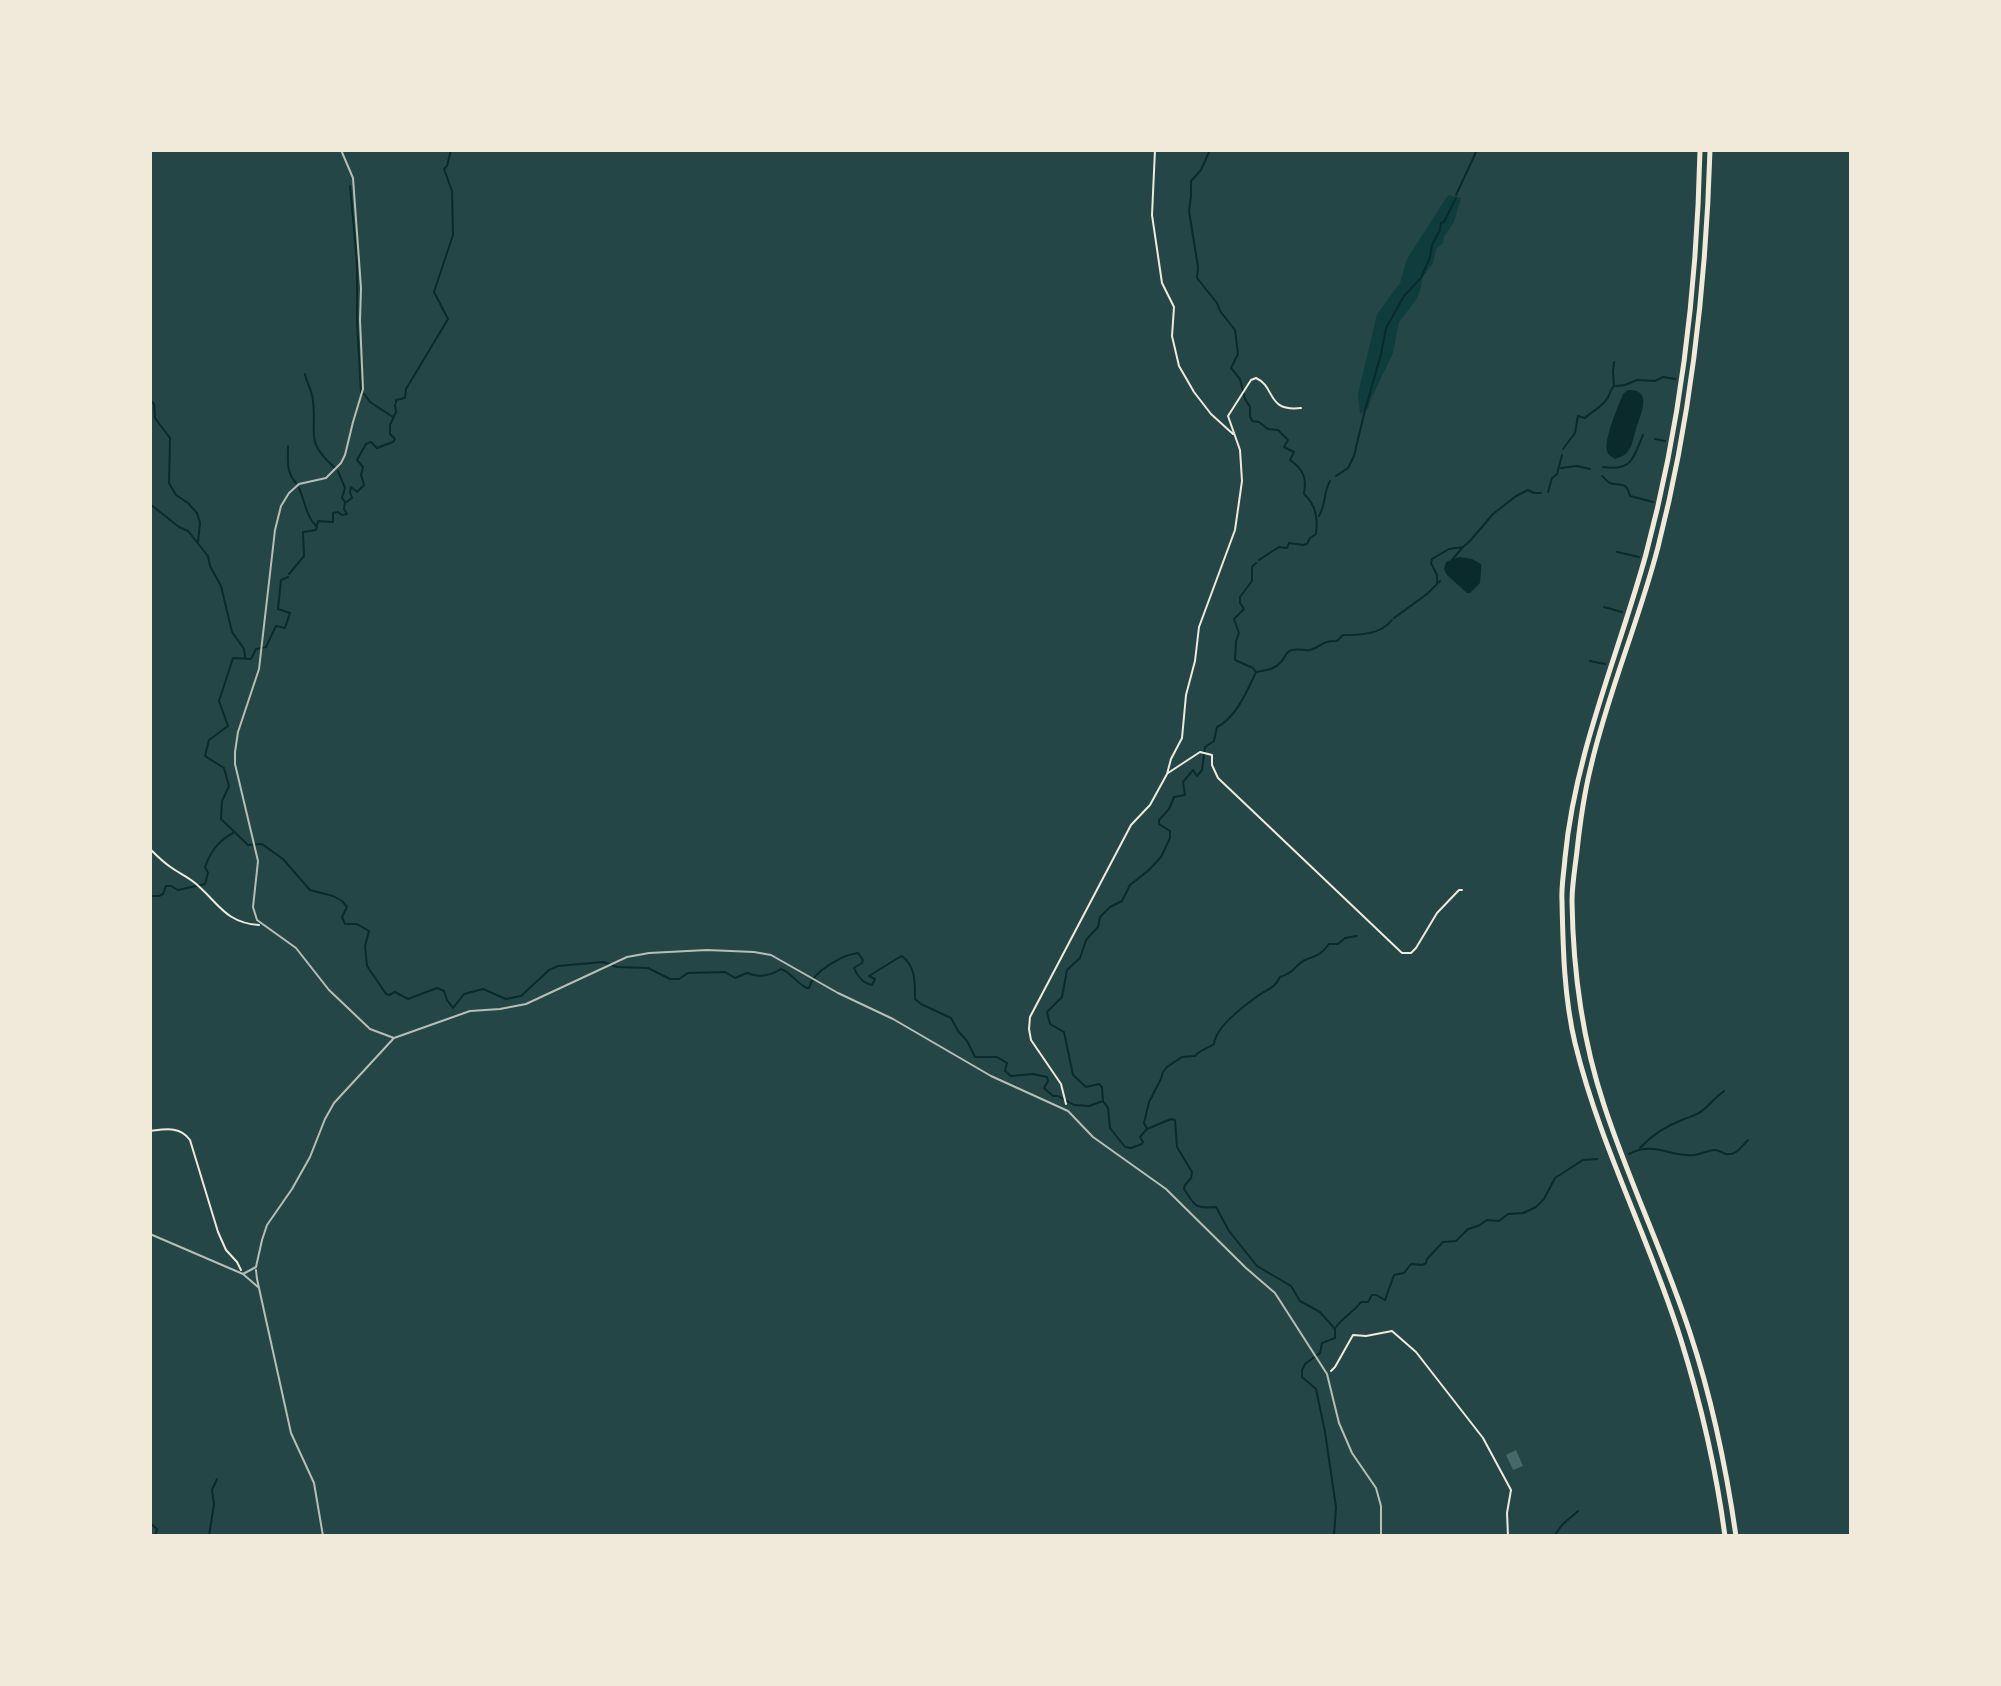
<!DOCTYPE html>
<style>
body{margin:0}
#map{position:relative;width:2001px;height:1686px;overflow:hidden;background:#0f3d3e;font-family:"Public Sans",sans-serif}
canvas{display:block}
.frame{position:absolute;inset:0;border:152px solid #f1e9da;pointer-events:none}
</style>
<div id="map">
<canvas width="2001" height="1686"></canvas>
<div class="frame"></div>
</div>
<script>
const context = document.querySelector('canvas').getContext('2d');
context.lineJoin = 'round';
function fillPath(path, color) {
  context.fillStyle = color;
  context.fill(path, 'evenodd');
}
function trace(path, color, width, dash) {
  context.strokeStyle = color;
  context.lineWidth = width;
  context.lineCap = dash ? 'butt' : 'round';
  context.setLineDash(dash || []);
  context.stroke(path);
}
const green = new Path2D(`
 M 150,151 L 1850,151 L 1850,1535 L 151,1535 ZM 1448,195 L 1461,198 L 1454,222 L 1444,237 L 1443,243 L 1436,249 L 1433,263 L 1422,278 L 1421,288 L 1416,300 L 1399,322 L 1393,353 L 1371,399 L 1368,410 L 1367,408 L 1360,414 L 1358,394 L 1377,314 L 1400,283 L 1407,259 ZM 1465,558 L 1475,563 C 1482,578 1480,580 1470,593 L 1467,593 L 1458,584 Z`);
const water = new Path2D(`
 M 1628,390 C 1654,389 1640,415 1636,429 C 1634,435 1633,444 1629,450 C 1626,455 1621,457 1615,459 C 1611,456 1609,456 1607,451 C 1604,438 1618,407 1623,394 Z
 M 1459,557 L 1472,559 L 1481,564 C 1482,569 1480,578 1480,583 L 1470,593 L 1467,593 L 1447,575 L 1444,569 L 1446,562 Z`);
const stream = new Path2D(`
 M 1210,150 L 1201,170 L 1191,181 L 1191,196 L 1189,211 L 1198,267 L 1197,278 L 1217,303 L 1220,311 L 1235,330 L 1238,354 L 1231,368 L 1240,379 L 1245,399 L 1250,407 L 1250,416 L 1252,421 L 1259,422 L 1268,429 L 1278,430 L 1288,440 L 1284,447 L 1294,452 L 1290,460 C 1303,469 1307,478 1304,494 C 1316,505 1318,518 1316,534 L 1310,538 L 1307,544 L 1303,545 L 1289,543 L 1287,548 L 1279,547 L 1259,560
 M 350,186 L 357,262 L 357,321 L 361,392
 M 1456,195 L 1477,150
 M 305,374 C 307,384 312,390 313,401 C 317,433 304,441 335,468
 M 1616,386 L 1625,385 L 1637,380 L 1655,381 L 1663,377 L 1675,379
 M 364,394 L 370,402 L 393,417
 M 150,400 L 154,404 L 155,418 L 170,438 L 169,483 L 176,495 L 188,503 L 197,513 L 200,523 L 198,542
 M 396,403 L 396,400 L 405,398 L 406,389 L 448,319 L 434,292 L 453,235 L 452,191 L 444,169 L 447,166 L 451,150
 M 1655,439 L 1665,441
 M 288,446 C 288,459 286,473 296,483
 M 1563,449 L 1575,433 L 1578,416 L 1585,418 C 1592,411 1603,407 1608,397 C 1610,393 1611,389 1614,386 L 1613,372 L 1614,362
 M 1603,467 C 1632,471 1633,459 1643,435
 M 1561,468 L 1577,466 L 1590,469
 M 338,471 L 345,488 L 342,498 L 345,502
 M 1336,476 L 1348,468 L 1354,456 L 1364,414 L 1381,354 L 1386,328 L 1404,296 L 1421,278 L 1430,257 L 1432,245 L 1440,230 L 1441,223 L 1444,222 L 1456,198
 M 1602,476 C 1605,478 1607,482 1610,483 C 1621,487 1626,480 1630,496 L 1653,502
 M 299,488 C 305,501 306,517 317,527
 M 1548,492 L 1552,478 L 1557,474 L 1562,455
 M 150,504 L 179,527 L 188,531 L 208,556 L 210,566 L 221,586 L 232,632 L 244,649 L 245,657
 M 1319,516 C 1326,505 1323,493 1330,481
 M 1617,552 L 1639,557
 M 1452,560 L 1462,548
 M 289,574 L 304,556 L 303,532 L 316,530 L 318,521 L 333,522 L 333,513 L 338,512 L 342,515 L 347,514 L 344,509 L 345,503 L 352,498 L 350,492 L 351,487 L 357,492 L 364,485 L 361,475 L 363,467 L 357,460 L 366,444 L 371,442 L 377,448 L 393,442 L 395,439 L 390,434 L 390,425 L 396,412 L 395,405
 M 288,577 L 281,580 L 278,609 L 290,613 L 285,628 L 276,626 L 266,647 L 256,649 L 251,659 L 233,658 L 219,701 L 228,726 L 209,740 L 205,756 L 224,768 L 229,786 L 222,801 L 221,819 L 248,845 L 262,844 L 283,859 L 310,890 L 333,896 L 342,901 L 347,907 L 342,917 L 345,924 L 357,924 L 369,931 L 365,946 L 367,966 L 386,994 L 389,995 L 395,992 L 408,999 L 437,988 L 444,991 L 447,1000 L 453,1008 L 464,994 L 483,989 L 506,999 L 521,996 L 549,970 L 558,966 L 603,962 L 617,967 L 648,968 L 670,979 L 679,979 L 688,973 L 725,972 L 735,978 L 747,973 C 759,978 770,976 781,969 C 791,972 797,984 807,988 L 809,988 C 813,971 842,955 858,953 L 863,960 L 862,963 L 854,968 C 857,976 864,984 872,985 L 875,979 L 869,976 L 898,958 L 902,956 C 916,967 915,983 915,999 L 921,1004 L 951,1018 L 958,1031 L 967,1041 L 975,1057 L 997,1057 L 1007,1063 L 1005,1071 L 1011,1076 L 1033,1074 L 1047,1077 L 1048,1081 L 1044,1088 L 1053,1096 L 1058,1096 L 1074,1105 L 1089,1106 L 1103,1101 L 1108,1108 L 1110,1128 L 1125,1147 L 1131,1148 L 1142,1144 L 1143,1142 L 1140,1137 L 1147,1129 L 1171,1119 L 1175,1120 L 1177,1147 L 1192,1172 L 1191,1178 L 1185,1185 L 1184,1189 C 1195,1206 1195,1209 1216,1207 L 1229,1231 L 1257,1266 L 1291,1286 L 1300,1301 L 1320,1312 L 1335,1329 L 1335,1338 L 1322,1343 L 1320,1353 L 1305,1364 L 1302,1370 L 1302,1377 L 1316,1389 L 1325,1432 L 1336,1507 L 1334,1536
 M 1437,584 L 1437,575 L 1431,563 L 1432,559 L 1449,549 L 1463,547 L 1470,541 L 1493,514 L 1516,496 L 1528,490 L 1534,493 L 1541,493
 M 1604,607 L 1622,612
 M 1394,618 L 1427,594 L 1440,581
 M 1590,661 L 1605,664
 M 1256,672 C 1266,670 1274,670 1281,662 C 1284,659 1285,655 1288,652 C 1294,647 1303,651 1310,650 C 1324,646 1319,641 1337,641 L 1343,635 C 1360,635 1380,635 1392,620
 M 150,896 L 159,896 L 163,894 L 166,886 L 171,886 L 178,890 L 205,884 L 208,873 L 205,867 C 211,851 218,841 233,833
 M 1103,1101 L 1102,1087 L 1099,1084 L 1086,1087 L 1073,1075 L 1064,1032 L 1050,1024 L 1047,1012 L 1062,997 L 1067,970 L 1080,958 L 1086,940 L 1098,927 L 1100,917 L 1110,907 L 1122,901 L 1130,885 L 1149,870 L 1161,857 L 1170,838 L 1170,831 L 1159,824 L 1159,820 L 1169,809 L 1174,797 L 1185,795 L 1183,782 L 1193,770 L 1197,776 L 1202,770 L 1205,747 L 1214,741 L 1217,727 C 1236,718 1247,691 1256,672 L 1253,668 L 1235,660 L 1236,641 L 1239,633 L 1234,619 L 1244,609 L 1240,603 L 1240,597 L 1252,581 L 1252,567 L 1256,563
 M 1147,1129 L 1144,1123 L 1149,1102 L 1161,1079 L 1163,1072 L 1167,1067 L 1182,1057 L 1195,1056 C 1200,1050 1207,1049 1214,1044 C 1216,1026 1244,1006 1259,995 C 1269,988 1274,989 1280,977 C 1295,973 1296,964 1305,960 C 1317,955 1320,956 1329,944 L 1338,944 L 1345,938 L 1357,936
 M 1640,1148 C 1652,1135 1666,1126 1682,1120 C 1689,1117 1698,1115 1703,1110 C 1711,1104 1714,1098 1724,1091
 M 1629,1154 C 1654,1141 1670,1157 1694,1155 C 1701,1154 1709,1150 1715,1150 C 1719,1150 1722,1153 1726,1154 C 1736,1156 1741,1147 1748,1140
 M 1336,1327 C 1343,1317 1354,1312 1361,1302 L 1368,1302 L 1372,1295 L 1376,1295 L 1385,1300 L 1394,1275 L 1404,1273 L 1411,1264 L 1422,1265 L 1426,1263 L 1427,1259 L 1443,1242 L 1456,1241 L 1468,1229 L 1478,1226 L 1487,1220 L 1499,1221 L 1508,1214 L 1523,1213 L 1536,1207 L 1544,1199 L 1555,1178 L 1583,1160 L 1597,1159
 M 150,1523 L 157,1529 L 155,1536
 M 209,1536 L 214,1504 L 212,1490 L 217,1479
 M 1554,1536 L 1562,1525 L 1578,1511`);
const building = new Path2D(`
 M 1516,1450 L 1523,1466 L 1513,1470 L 1506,1455 Z`);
const path = new Path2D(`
 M 1155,150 L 1152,215 L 1162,283 L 1174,307 L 1172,336 L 1179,366 L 1194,392 L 1211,414 L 1233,434
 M 1168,773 L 1200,752 L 1212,755 L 1212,765 L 1218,778 L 1402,953 L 1411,953 L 1416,948 L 1437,913 L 1459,890 L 1462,890
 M 150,849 C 157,856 164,863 172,868 C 179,873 188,877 195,883 C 218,902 225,923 259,925
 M 1066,1104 L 1061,1084 L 1031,1040 L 1029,1029 L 1030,1017 L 1131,825 L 1150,805 L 1167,774 L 1171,759 L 1182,738 L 1186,695 L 1195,661 L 1199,627 L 1235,530 L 1242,481 L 1240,450 L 1228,416 L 1251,380 L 1256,378 C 1276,387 1266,412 1301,408
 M 150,1131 C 166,1129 180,1126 190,1140 L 218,1232 L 226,1250 L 237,1262 L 241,1270
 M 1331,1371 L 1335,1367 L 1353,1335 L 1366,1336 L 1392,1331 L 1416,1352 L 1483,1438 L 1511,1490 L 1507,1513 L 1508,1536`);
const service = new Path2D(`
 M 341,150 L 353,178 L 361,288 L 360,320 L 363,389 L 353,422 L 345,455 L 341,463 L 326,478 L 299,484 L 289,493 L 281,506 L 275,530 L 259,669 L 238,732 L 235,752 L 235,764 L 258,861 L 253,907 L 257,920 L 296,948 L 329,990 L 370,1029 L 394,1038 L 470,1011 L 500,1009 L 526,1004 L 627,957 L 649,953 L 707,950 L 754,952 L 771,955 L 838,993 L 893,1019 L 991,1076 L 1068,1111 L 1093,1137 L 1166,1189 L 1246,1268 L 1275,1293 L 1327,1374 L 1339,1423 L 1352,1453 L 1376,1488 L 1381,1506 L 1381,1536
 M 150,1234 L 243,1274 L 258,1287
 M 256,1270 L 257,1279 L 291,1433 L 314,1483 L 323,1536
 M 243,1274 L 256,1267 L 262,1240 L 267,1225 L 292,1189 L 310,1157 L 325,1119 L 334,1103 L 394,1038`);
const motorway = new Path2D(`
 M 1700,150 C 1697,287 1681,423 1646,554 C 1618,656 1575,753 1565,858 C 1564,872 1561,887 1562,901 C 1563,948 1564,997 1575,1043 C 1600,1146 1650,1240 1681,1340 C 1701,1404 1716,1469 1725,1536
 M 1710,150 C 1706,284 1691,418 1658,547 C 1639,621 1608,692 1591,766 C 1584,794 1580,823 1577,851 C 1575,868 1572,885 1572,901 C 1573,970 1582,1039 1604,1105 C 1629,1182 1665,1256 1690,1333 C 1712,1399 1726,1467 1736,1536`);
fillPath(green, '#244646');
fillPath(water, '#0a2a2b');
trace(stream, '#0a2a2b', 2);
fillPath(building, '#486865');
trace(path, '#f1e9da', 2);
trace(service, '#b8beb3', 2);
trace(motorway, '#f1e9da', 5);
</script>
